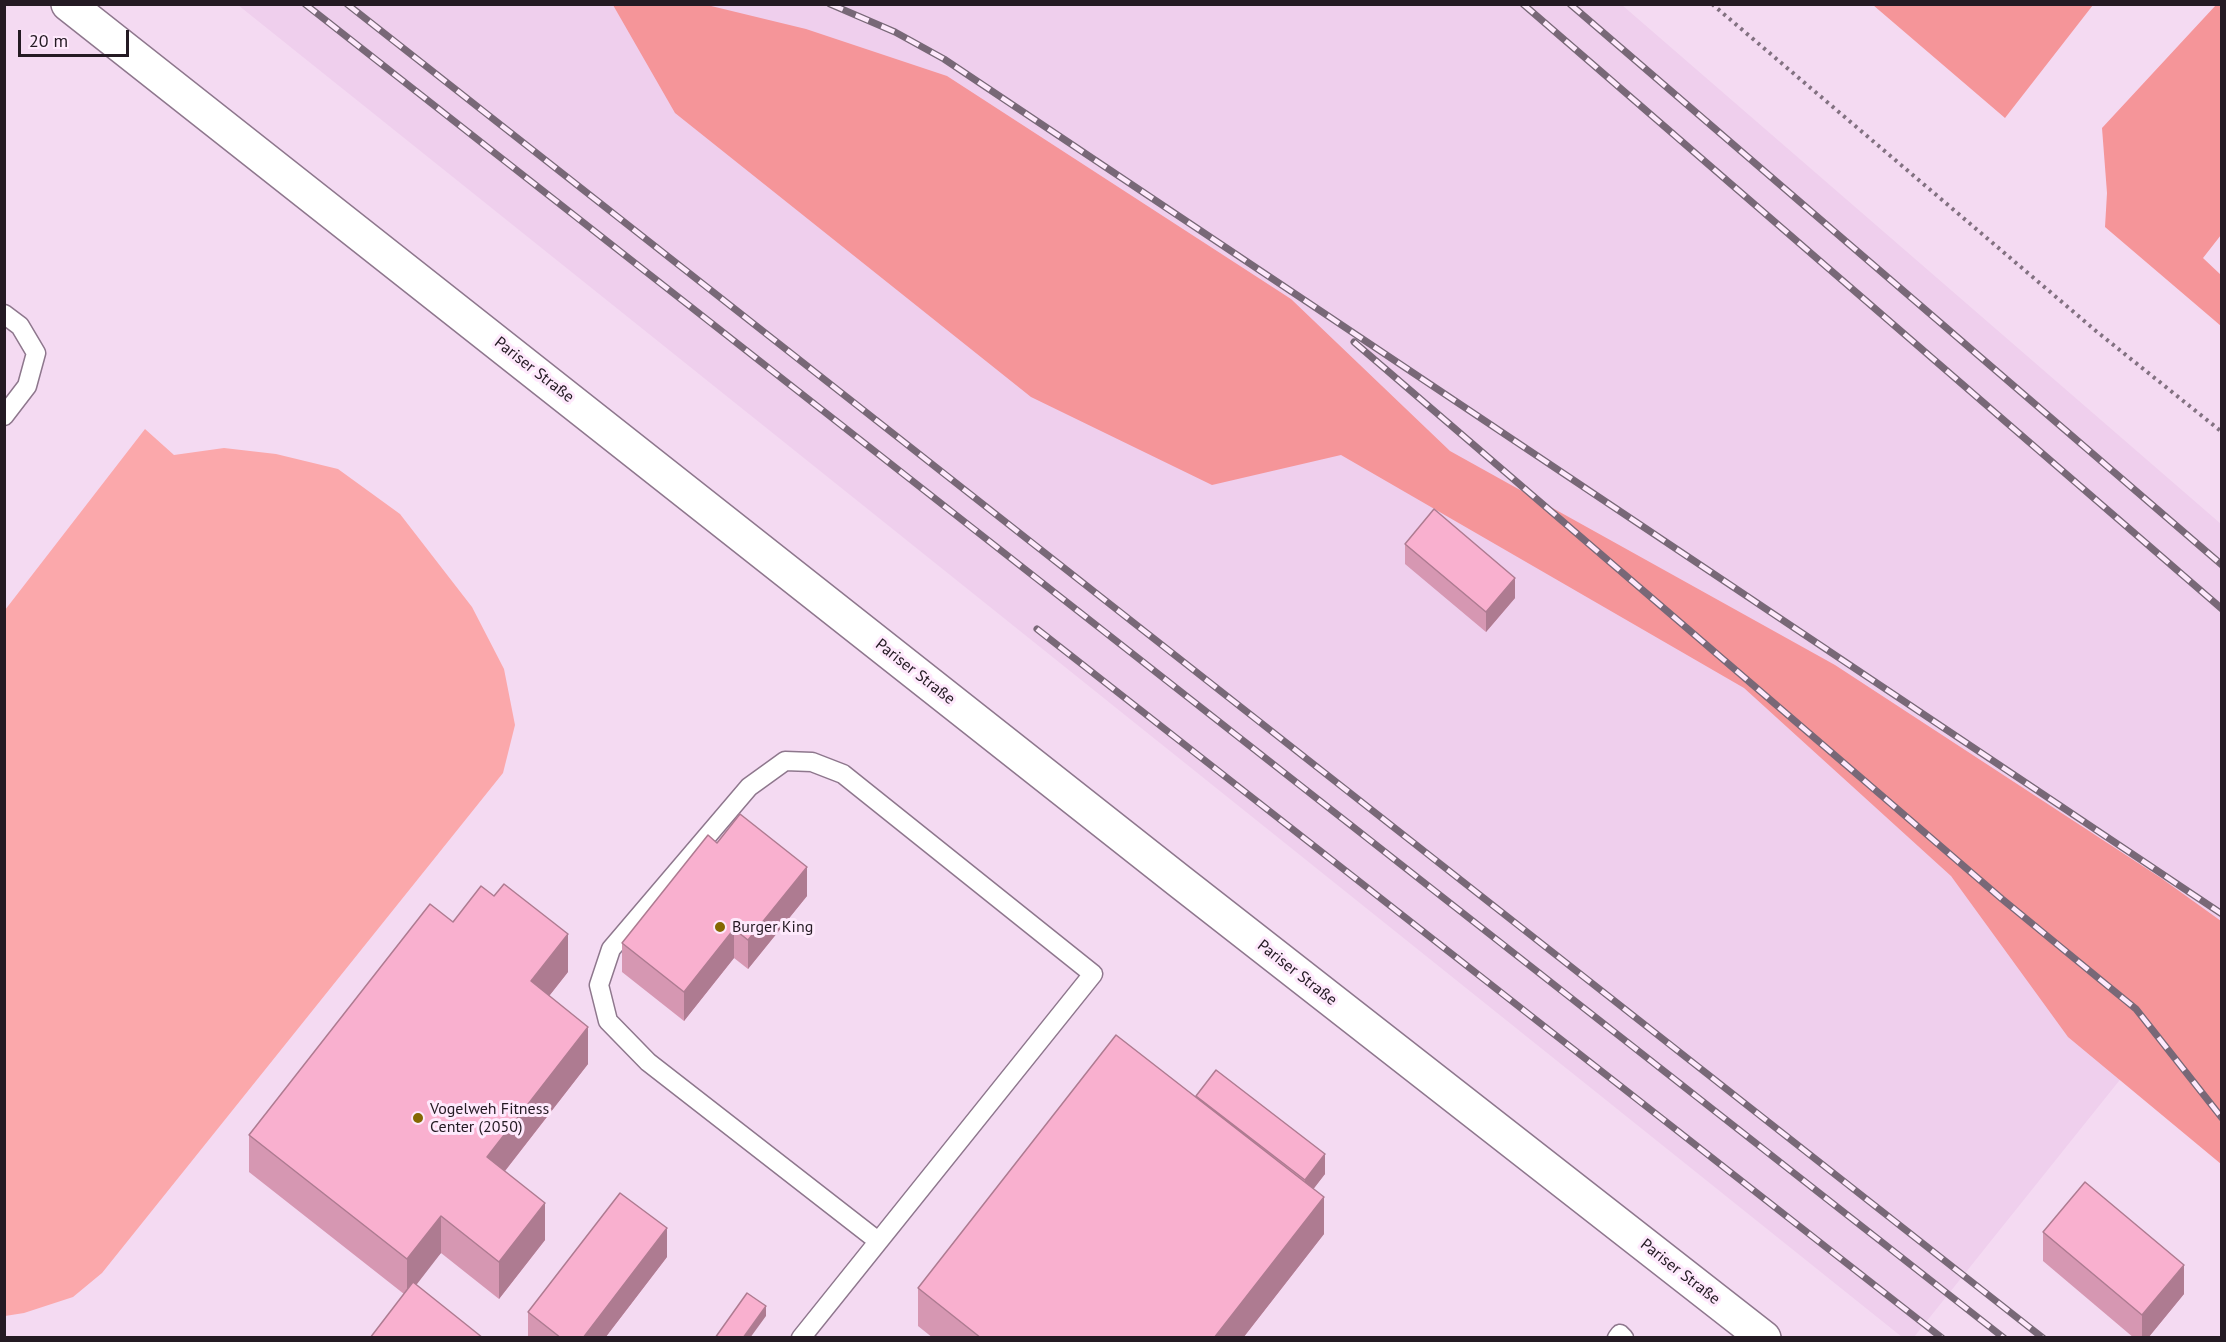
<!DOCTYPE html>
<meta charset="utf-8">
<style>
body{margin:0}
#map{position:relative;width:2226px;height:1342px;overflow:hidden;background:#f4daf2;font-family:"PT Sans",sans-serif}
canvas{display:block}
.frame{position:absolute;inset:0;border:6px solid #241a23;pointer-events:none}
.scale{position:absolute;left:18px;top:30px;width:111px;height:27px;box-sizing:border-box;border:3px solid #241a23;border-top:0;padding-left:8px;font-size:18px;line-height:21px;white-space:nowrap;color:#241a23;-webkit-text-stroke:4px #fee9fc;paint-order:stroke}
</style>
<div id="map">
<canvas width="2226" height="1342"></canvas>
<div class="frame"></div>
<div class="scale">20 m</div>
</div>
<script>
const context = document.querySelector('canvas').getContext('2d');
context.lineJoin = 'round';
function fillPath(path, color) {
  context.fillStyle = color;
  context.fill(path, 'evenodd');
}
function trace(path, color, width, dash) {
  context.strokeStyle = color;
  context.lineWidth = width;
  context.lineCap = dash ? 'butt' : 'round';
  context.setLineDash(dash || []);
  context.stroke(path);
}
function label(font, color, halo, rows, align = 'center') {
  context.font = font + ' "PT Sans",sans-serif';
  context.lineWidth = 6;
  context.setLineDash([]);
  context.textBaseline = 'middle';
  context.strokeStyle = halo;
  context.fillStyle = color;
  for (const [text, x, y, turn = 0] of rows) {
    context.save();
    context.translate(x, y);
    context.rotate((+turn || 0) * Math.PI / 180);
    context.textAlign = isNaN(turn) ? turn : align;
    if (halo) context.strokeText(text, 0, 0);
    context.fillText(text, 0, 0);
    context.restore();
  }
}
const built = new Path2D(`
 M 238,5 L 1622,5 L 2221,524 L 2221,966 L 2215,961 L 1914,1337 L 1902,1337 Z`);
const green = new Path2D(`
 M 145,429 L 174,455 L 224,448 L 276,454 L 338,469 L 400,514 L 472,607 L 504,669 L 515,725 L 503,773 L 102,1273 L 73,1297 L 24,1313 L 5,1316 L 5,610 Z`);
const forest = new Path2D(`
 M 613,5 L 707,5 L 806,29 L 947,76 L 1291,299 L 1450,451 L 1835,665 L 2161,878 L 2221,921 L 2221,1164 L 2068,1037 L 1951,876 L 1744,688 L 1341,455 L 1212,485 L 1031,397 L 675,113 Z
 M 1873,5 L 2093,5 L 2005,118 Z
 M 2216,5 L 2222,5 L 2221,235 L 2203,258 L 2221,275 L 2221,326 L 2105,227 L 2107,193 L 2102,128 Z`);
const path = new Path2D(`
 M 1712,4 L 2096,331 L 2222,432`);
const service = new Path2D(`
 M 4,314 L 20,326 L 36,353 L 27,386 L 4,416
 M 801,1338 L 1093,974 L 843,774 L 812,762 L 785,761 L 749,787 L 611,949 L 599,985 L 608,1021 L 648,1062 L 878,1241
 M 1617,1338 L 1620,1334 L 1624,1338`);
const secondary = new Path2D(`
 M 68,4 L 1178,880 L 1764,1338`);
const rail = new Path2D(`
 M 305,4 L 2004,1338
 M 347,4 L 2043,1338
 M 830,4 L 895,32 L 944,59 L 2222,914
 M 1523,4 L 2222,609
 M 1570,4 L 2222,565
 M 1354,342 L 2002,899 L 2136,1009 L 2222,1118
 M 1037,629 L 1942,1338`);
const wall = new Path2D(`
 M 1405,544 L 1515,598 L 1486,632 L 1405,564 Z
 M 717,843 L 807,896 L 748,969 L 734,958 L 684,1021 L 622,972 L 622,943 Z
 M 568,972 L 549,996 L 588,1064 L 505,1171 L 545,1240 L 499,1299 L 441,1253 L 404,1294 L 249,1172 L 249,1135 Z
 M 1196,1096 L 1325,1174 L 1313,1189 L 1324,1234 L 1243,1338 L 933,1338 L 918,1326 L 918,1288 L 1196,1097 Z
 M 2043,1232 L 2184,1294 L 2148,1338 L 2134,1338 L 2043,1261 Z
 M 667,1257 L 605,1338 L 528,1338 L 528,1312 Z`);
const shadedWall = new Path2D(`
 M 1515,578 L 1515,598 L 1486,632 L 1486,612 Z
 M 807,867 L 807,896 L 748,969 L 748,940 Z
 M 734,929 L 734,958 L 684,1021 L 684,992 Z
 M 568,934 L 568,972 L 531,1019 L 531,981 Z
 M 588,1027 L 588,1064 L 487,1194 L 487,1157 Z
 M 1325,1154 L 1325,1174 L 1305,1200 L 1305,1180 Z
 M 1324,1197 L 1324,1234 L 1243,1338 L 1214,1338 Z
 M 545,1203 L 545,1240 L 499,1299 L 499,1262 Z
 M 441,1216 L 441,1253 L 407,1297 L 407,1259 Z
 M 667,1228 L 667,1257 L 605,1338 L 583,1338 Z
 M 2184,1265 L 2184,1294 L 2148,1338 L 2142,1338 L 2142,1315 Z
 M 766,1306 L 766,1316 L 750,1338 L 743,1338 Z`);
const building = new Path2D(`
 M 1434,509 L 1515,578 L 1486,612 L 1405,544 Z
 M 740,814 L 807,867 L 748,940 L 734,929 L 684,992 L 622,943 L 708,835 L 717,843 Z
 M 504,884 L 568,934 L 531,981 L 588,1027 L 487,1157 L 545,1203 L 499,1262 L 441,1216 L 407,1259 L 249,1135 L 430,904 L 453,922 L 481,886 L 494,896 Z
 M 1116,1035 L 1324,1197 L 1214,1338 L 981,1338 L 918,1288 Z
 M 1216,1070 L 1325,1154 L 1305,1180 L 1196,1096 Z
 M 2085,1182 L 2184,1265 L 2142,1315 L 2043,1232 Z
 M 620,1193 L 667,1228 L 583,1338 L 561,1338 L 528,1312 Z
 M 413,1282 L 483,1338 L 370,1338 Z
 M 747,1293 L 766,1306 L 743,1338 L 715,1338 Z`);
const markers = [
 [720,927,6,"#846802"],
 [418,1118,6,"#846802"]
];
const streetNames = [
 ["Pariser Straße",534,370,38],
 ["Pariser Straße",915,672,38],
 ["Pariser Straße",1297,973,38],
 ["Pariser Straße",1680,1272,38]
];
const poiNames = [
 ["Burger King",732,927],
 ["Vogelweh Fitness",430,1109],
 ["Center (2050)",430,1127]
];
fillPath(built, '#efcfed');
fillPath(green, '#fba8ab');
fillPath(forest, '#f59599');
trace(service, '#8e778d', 21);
trace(secondary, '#8e778d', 36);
trace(path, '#827181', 4, [3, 4.5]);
trace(service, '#fff', 18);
trace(secondary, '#fff', 33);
trace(rail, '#786877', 7);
trace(rail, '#fee9fc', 4.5, [14]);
fillPath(wall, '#d697b2');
fillPath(shadedWall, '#ae7b91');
fillPath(building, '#f9b0cf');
trace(building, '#ae7b91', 1.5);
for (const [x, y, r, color] of markers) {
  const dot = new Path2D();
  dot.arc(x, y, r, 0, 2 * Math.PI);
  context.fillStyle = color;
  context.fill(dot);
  trace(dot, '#fee9fc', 2);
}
label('16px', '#241a23', '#fee9fc', streetNames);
label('16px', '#241a23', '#fee9fc', poiNames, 'left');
</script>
